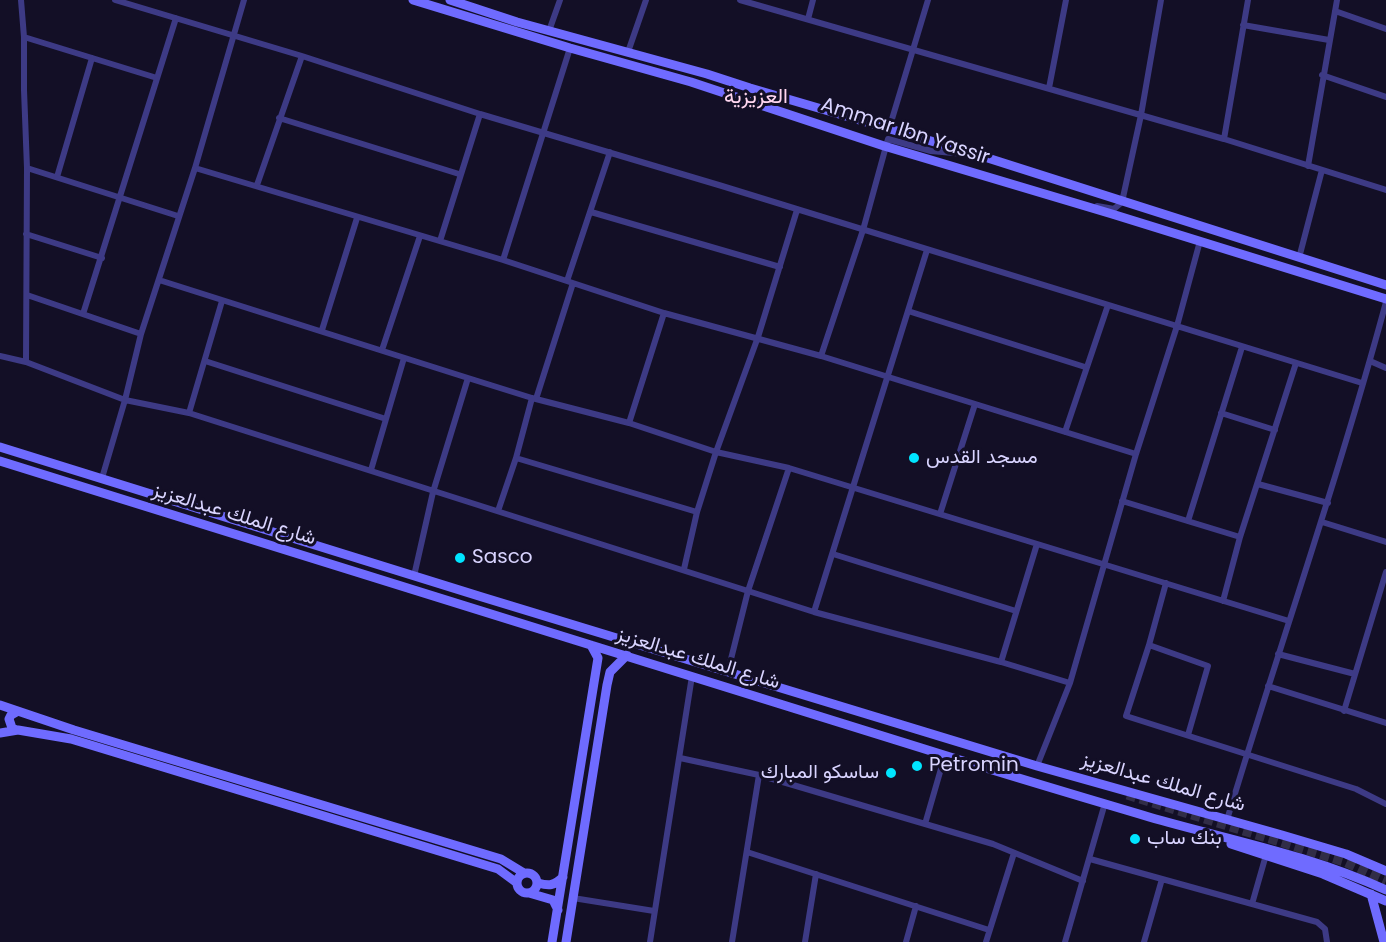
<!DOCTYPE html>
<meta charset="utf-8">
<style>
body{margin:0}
canvas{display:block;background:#130f26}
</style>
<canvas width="1386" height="942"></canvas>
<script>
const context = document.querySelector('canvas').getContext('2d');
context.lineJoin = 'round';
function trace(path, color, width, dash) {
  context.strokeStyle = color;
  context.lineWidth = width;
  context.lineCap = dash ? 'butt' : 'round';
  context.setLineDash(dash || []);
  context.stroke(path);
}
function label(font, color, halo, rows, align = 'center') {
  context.font = font + ' Poppins,Vazirmatn,sans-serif';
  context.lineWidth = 6;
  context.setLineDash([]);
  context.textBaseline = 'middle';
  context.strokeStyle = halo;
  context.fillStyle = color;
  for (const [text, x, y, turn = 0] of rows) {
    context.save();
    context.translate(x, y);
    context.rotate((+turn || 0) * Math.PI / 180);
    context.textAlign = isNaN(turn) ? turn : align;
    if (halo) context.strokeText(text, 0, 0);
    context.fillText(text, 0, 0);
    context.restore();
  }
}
const secondaryTunnel = new Path2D(`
 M 1127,795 L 1344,862 L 1386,881`);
const street = new Path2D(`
 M 21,0 L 24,37 L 24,90 L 27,168 L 26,362
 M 115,0 L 302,56 L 480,114 L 722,186 L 1362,383
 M 740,0 L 1224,139 L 1386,190
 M 1335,11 L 1386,29
 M 808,19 L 813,0
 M 1243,25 L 1329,40
 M 549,31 L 560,0
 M 24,37 L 157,78
 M 628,52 L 646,0
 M 1322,75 L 1386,97
 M 1049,88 L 1066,0
 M 279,118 L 459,174
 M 889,129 L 928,0
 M 1224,139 L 1248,0
 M 1308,166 L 1337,0
 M 27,168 L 178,216
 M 195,168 L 503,260 L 664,313 L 821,356 L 1136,454
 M 57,177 L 92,58
 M 257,185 L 302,56
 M 1097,206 L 1114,209 L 1122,202 L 1141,115 L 1161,0
 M 591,212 L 780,267
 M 26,234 L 102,258
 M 440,241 L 480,114
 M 1299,258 L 1322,170
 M 503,260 L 570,48
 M 159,280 L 468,378 L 532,398 L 629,423 L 716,452 L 789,468 L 1289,621
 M 567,281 L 610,152
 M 27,295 L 141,334
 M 908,311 L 1085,367
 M 83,314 L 176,18
 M 322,330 L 357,218
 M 382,350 L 420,236
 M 0,356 L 26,362 L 125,400 L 189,413 L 814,612 L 1001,662 L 1070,683
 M 821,356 L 863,230 L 888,139 L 931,151 L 965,154
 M 205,361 L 386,419
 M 1370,361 L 1386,368
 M 536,399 L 573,283
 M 189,413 L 222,301
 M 1221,413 L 1275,430
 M 629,423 L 664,313
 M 1065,432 L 1108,305
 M 516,458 L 697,512
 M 371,470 L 404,358
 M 102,478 L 125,400 L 141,334 L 195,168 L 244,0
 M 1258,484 L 1328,503
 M 1122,501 L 1240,537
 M 498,511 L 516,458 L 532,398
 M 940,514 L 975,404
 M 1188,521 L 1242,347
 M 1322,522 L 1386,542
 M 833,554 L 1016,611
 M 684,569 L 697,512 L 716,452 L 758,337 L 797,210
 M 414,576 L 433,492 L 468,378
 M 1166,583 L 1149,645 L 1126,716 L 1356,789 L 1386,804
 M 1223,601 L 1240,537 L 1296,363
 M 814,612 L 927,250
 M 1149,645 L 1208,666 L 1188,735
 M 1278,654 L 1355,674
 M 1001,662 L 1037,544
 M 728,671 L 748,591 L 789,468
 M 1268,686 L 1386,723
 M 1344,711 L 1386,572
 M 680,758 L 759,775 L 993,844 L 1083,881
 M 1037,766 L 1070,683 L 1136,454 L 1177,326 L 1200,241
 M 1227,820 C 1279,647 1339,476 1386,302
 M 925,824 L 945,755
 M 747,852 L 989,930
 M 1090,859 L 1317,922 L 1325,929 L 1327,942
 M 573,898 L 654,911
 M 1252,904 L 1266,855
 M 650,942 L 692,676
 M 732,942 L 759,775
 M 805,942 L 816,874
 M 906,942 L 916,906
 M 986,942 L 1014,853
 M 1065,942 L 1105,803
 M 1144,942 L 1162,879`);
const secondary = new Path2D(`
 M 413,0 L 570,48 L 691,82 L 884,146 L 1112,214 L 1386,299
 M 450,0 L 517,22 L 707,74 L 750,88 L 972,153 L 1386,285
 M 0,447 L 482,597 L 1037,766 L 1282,835 L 1346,854 L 1386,871
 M 0,461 C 316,559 632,657 947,756 C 1014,777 1082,797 1149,817 C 1229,840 1310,855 1386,890
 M 0,705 L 74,730 L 501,859 L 524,873
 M 16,730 L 12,728 L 9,719 L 11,715 L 18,711
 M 0,733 L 18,730 L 71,739 L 498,869 L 517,883
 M 1231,844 L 1323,874 L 1386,901
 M517 883a10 10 0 1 1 20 0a10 10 0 1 1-20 0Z
 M 538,883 C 549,886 554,886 563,877
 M 529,893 L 553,900 L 558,910
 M 1371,894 L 1384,942
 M 552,942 L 598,658 L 591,645
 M 566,942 L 607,685 L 610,672 L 627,655`);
const markers = [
 [914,458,6,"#00e5ff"],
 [460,558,6,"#00e5ff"],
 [917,766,6,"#00e5ff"],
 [891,773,6,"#00e5ff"],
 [1135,839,6,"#00e5ff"]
];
const streetNames = [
 ["Ammar Ibn Yassir",905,132,18],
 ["شارع الملك عبدالعزيز",234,515,17],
 ["شارع الملك عبدالعزيز",698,659,17],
 ["شارع الملك عبدالعزيز",1163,783,16]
];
const poiNames = [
 ["مسجد القدس",926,458],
 ["Sasco",472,558],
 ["Petromin",929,766],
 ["ساسكو المبارك",879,773,"right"],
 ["بنك ساب",1147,839]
];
const neighbourhoodNames = [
 ["العزيزية",756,98]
];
trace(secondaryTunnel, '#312d47', 9, [9, 4.5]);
trace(street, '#3d3a85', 6);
trace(secondary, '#6f6bff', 9);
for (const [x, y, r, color] of markers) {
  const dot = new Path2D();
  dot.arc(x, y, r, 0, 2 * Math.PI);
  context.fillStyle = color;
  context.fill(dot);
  trace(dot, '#130f26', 2);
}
label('20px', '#d9d4ff', '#130f26', streetNames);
label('20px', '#d9d4ff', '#130f26', poiNames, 'left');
label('21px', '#ffd6f0', '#130f26', neighbourhoodNames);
</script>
